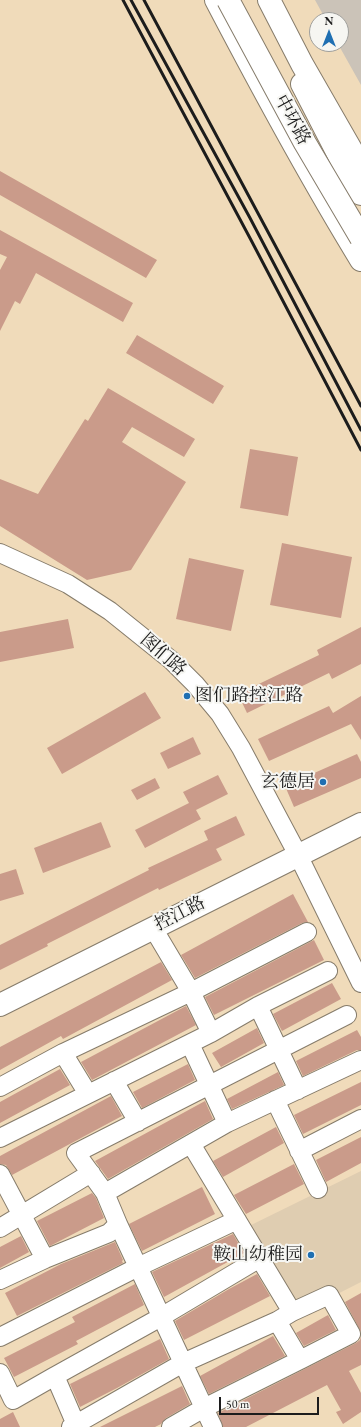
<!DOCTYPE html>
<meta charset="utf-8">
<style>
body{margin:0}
#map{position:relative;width:361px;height:1427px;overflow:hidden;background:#f0dbba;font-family:"EB Garamond",serif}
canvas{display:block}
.north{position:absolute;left:309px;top:12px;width:40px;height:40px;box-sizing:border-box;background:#f6f6f2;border:1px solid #9f9f9c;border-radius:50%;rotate:0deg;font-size:11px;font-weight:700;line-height:16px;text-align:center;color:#1c1c1c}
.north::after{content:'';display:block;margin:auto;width:14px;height:18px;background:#1f6fb2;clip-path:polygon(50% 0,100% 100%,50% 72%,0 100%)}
.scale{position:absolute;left:219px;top:1397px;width:100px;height:18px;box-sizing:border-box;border:2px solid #1c1c1c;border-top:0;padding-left:5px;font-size:12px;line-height:14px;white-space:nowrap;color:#1c1c1c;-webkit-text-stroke:3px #f6f6f2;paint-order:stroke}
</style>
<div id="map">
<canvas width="361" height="1427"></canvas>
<div class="north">N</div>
<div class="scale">50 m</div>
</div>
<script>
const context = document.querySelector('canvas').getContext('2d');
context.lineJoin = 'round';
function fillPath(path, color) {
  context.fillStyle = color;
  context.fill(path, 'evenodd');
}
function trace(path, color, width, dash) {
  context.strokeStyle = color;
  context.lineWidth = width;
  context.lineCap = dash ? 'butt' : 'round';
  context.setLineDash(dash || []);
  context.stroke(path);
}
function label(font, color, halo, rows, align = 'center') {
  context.font = font + ' "EB Garamond","Noto Serif SC",serif';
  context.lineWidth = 4;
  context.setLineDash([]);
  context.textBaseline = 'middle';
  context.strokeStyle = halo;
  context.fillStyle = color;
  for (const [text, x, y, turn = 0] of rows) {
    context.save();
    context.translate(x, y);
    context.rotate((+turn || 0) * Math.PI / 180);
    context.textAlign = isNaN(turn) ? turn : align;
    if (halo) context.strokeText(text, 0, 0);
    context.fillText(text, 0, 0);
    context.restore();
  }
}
const built = new Path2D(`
 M 361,1171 L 361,1282 L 296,1315 L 245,1228 Z`);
const industrial = new Path2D(`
 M 315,0 L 361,0 L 361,85 L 338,44 L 341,44 L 341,20 L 326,20 Z`);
const building = new Path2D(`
 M 0,171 L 157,260 L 146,278 L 0,195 Z
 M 0,230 L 133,303 L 123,322 L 36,273 L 20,304 L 15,301 L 0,331 L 0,270 L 7,257 L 0,254 Z
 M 137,335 L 224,386 L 213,404 L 126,353 Z
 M 108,388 L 195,439 L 184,457 L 132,427 L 122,442 L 186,482 L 131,570 L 87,580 L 0,526 L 0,479 L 38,494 L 85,419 L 88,421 Z
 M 250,449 L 298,457 L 288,516 L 240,508 Z
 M 282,543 L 352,557 L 341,618 L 270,605 Z
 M 189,558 L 244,570 L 231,631 L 176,619 Z
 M 68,619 L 74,648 L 0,662 L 0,632 Z
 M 361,627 L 361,664 L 332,679 L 329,673 L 247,713 L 238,694 L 319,655 L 317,650 Z
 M 145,692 L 161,718 L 62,774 L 47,748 Z
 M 361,696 L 361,740 L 351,724 L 269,761 L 258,739 L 329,706 L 333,713 Z
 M 193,737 L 201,754 L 168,769 L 160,753 Z
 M 357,754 L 361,762 L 361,778 L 294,807 L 285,786 Z
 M 218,775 L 228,794 L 196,810 L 201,819 L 145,848 L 135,830 L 189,803 L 183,792 Z
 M 155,778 L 160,788 L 137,800 L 131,790 Z
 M 236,816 L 245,835 L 216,849 L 222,860 L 159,890 L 158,888 L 47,944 L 48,946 L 0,970 L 0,945 L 149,870 L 148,868 L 208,840 L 204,831 Z
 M 101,822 L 111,847 L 43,873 L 34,848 Z
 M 16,869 L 24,894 L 0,901 L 0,874 Z
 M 293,894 L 308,922 L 302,923 L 195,978 L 181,955 Z
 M 314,940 L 324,960 L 214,1015 L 205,997 Z
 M 161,962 L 172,980 L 63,1039 L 61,1036 L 0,1070 L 0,1047 Z
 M 332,983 L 341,999 L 282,1031 L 273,1014 Z
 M 186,1006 L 196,1025 L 92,1080 L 81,1062 Z
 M 257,1028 L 264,1043 L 221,1067 L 212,1053 Z
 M 357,1030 L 361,1037 L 361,1050 L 357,1050 L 303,1076 L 296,1061 Z
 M 188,1064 L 195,1080 L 142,1108 L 133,1092 Z
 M 60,1069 L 70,1085 L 0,1123 L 0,1102 Z
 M 278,1072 L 284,1085 L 232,1109 L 227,1099 Z
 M 361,1082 L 361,1105 L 303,1134 L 294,1115 Z
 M 111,1096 L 122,1116 L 12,1175 L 6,1165 L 0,1164 L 0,1156 Z
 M 205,1101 L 213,1119 L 108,1179 L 95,1161 Z
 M 276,1127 L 284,1143 L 223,1177 L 213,1161 Z
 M 361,1137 L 361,1163 L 326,1182 L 316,1160 Z
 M 294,1164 L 304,1184 L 246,1214 L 234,1195 Z
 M 202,1187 L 215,1214 L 142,1251 L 129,1224 Z
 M 92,1193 L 96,1198 L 104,1218 L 50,1246 L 37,1221 Z
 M 233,1234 L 244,1253 L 164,1297 L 152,1272 Z
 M 21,1236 L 29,1252 L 0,1268 L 0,1247 Z
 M 115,1242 L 123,1260 L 122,1261 L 123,1263 L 17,1316 L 5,1293 L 61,1264 Z
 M 257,1274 L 270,1296 L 184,1340 L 175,1321 L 229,1289 Z
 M 135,1284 L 144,1305 L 76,1341 L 78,1344 L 14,1377 L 4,1358 L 75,1322 L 72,1317 Z
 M 361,1293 L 361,1332 L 345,1302 Z
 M 328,1315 L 336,1330 L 304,1346 L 296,1333 Z
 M 273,1336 L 285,1356 L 209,1394 L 200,1376 Z
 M 361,1336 L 361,1365 L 349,1371 L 361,1393 L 361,1412 L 343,1424 L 336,1412 L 341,1410 L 327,1385 L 246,1427 L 223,1427 L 218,1413 L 356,1343 L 360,1340 Z
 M 160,1339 L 169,1359 L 117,1388 L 80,1407 L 70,1384 Z
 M 182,1386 L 190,1404 L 166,1418 L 161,1424 L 155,1427 L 100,1427 Z
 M 13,1412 L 20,1427 L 0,1427 L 0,1419 Z`);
const minor = new Path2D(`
 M 0,553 L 68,584 L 110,611 L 171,660 L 195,684 L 220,714 L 241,748 L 298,855 L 361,983
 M 153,928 L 191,992 L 211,1033
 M 258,1006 L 298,1090
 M 190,1044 L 227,1123 L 361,1060
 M 63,1053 L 88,1094
 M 114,1081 L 138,1122
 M 0,1087 L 63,1053 L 191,992 L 307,932
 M 275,1100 L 318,1189
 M 0,1138 L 211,1033 L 258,1006 L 328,971
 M 191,1144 L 292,1312 L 277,1321 L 300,1360 L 351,1334 L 329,1295 L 292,1312
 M 299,1151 L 361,1119
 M 0,1174 L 45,1259
 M 105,1193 L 227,1123
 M 118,1224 L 213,1427
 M 0,1228 L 91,1173
 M 0,1280 L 45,1259 L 109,1233 L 118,1224 L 105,1193 L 76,1153 L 347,1015
 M 0,1337 L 138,1267 L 237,1220
 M 0,1373 L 13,1400 L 55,1376 L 77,1427
 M 55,1376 L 161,1317 L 260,1258
 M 71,1427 L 183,1363 L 277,1321
 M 171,1427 L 204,1408 L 300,1360`);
const major = new Path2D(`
 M 216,0 C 262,88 309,175 361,260
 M 302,84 L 353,183 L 361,194
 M 0,1005 L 361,824`);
const highway = new Path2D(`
 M 269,0 L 302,64 L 361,167`);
const rail = new Path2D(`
 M 123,0 L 251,240 L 361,450
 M 131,0 L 250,218 L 361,430
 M 144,0 L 361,406`);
const highwayBridge = new Path2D(`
 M 228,0 L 305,143 L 361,238`);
const markers = [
 [187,696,4,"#1f6fb2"],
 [323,782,4,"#1f6fb2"],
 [311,1255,4,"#1f6fb2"]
];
const streetNames = [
 ["中环路",292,120,61],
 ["图们路",163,655,41],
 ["控江路",180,914,-27]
];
const poiNames = [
 ["图们路控江路",195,696,"left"],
 ["玄德居",315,782],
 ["鞍山幼稚园",303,1255]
];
fillPath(built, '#dfcdb1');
fillPath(industrial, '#cbc3b8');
fillPath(building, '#ca9b8a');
trace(minor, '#867c6b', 20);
trace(major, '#867c6b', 24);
trace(highway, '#867c6b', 24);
trace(minor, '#fff', 18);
trace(major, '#fff', 22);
trace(highway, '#fff', 22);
trace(rail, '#1c1c1c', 3);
trace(highwayBridge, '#867c6b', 24, []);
trace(highwayBridge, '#fff', 22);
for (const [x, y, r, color] of markers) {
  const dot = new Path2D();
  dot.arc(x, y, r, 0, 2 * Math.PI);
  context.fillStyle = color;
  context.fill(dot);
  trace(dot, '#f6f6f2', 1.5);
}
label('18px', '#1c1c1c', '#f6f6f2', streetNames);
label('18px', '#1c1c1c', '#f6f6f2', poiNames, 'right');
</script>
